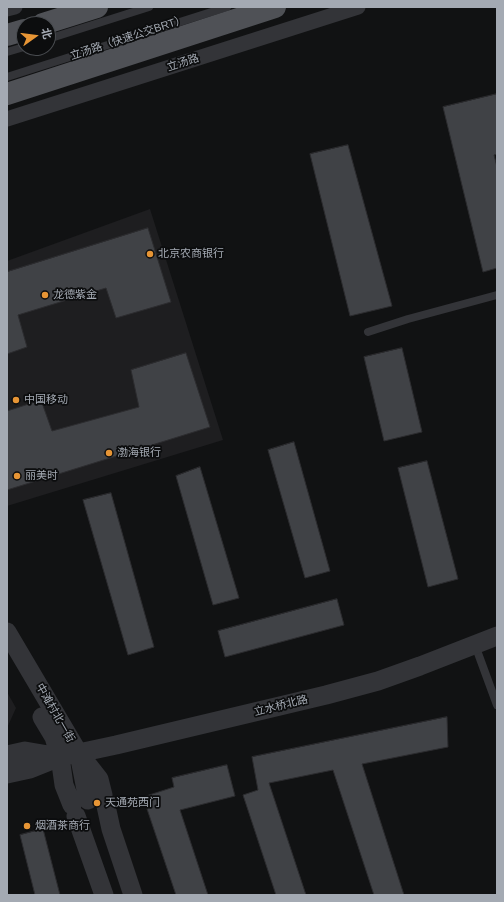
<!DOCTYPE html>
<meta charset="utf-8">
<style>
body{margin:0}
#map{position:relative;width:504px;height:902px;overflow:hidden;background:#111213;font-family:Arial,"Noto Sans SC",sans-serif}
canvas{display:block}
.frame{position:absolute;inset:0;border:8px solid #a4aab3;pointer-events:none}
.north{position:absolute;left:16px;top:16px;width:40px;height:40px;box-sizing:border-box;background:#0c0d0e;border:1px solid #494c50;border-radius:50%;rotate:76deg;font-size:11px;font-weight:700;line-height:16px;text-align:center;color:#a4aab3}
.north::after{content:'';display:block;margin:auto;width:14px;height:18px;background:#e79535;clip-path:polygon(50% 0,100% 100%,50% 72%,0 100%)}
</style>
<div id="map">
<canvas width="504" height="902"></canvas>
<div class="frame"></div>
<div class="north">北</div>
</div>
<script>
const context = document.querySelector('canvas').getContext('2d');
context.lineJoin = 'round';
function fillPath(path, color) {
  context.fillStyle = color;
  context.fill(path, 'evenodd');
}
function trace(path, color, width, dash) {
  context.strokeStyle = color;
  context.lineWidth = width;
  context.lineCap = dash ? 'butt' : 'round';
  context.setLineDash(dash || []);
  context.stroke(path);
}
function label(font, color, halo, rows, align = 'center') {
  context.font = font + ' Arial,"Noto Sans SC",sans-serif';
  context.lineWidth = 3.5;
  context.setLineDash([]);
  context.textBaseline = 'middle';
  context.strokeStyle = halo;
  context.fillStyle = color;
  for (const [text, x, y, turn = 0] of rows) {
    context.save();
    context.translate(x, y);
    context.rotate((+turn || 0) * Math.PI / 180);
    context.textAlign = isNaN(turn) ? turn : align;
    if (halo) context.strokeText(text, 0, 0);
    context.fillText(text, 0, 0);
    context.restore();
  }
}
const built = new Path2D(`
 M 150,209 L 223,440 L 7,506 L 7,261 Z
 M 7,692 L 16,708 L 7,728 Z`);
const building = new Path2D(`
 M 497,94 L 497,154 L 494,155 L 497,167 L 497,268 L 483,272 L 443,107 Z
 M 348,145 L 392,306 L 350,316 L 310,154 Z
 M 148,228 L 171,302 L 116,318 L 106,288 L 18,315 L 27,347 L 7,354 L 7,272 Z
 M 402,348 L 422,432 L 384,441 L 364,357 Z
 M 186,353 L 210,427 L 7,490 L 7,411 L 41,400 L 52,431 L 139,407 L 131,370 Z
 M 294,442 L 330,571 L 305,578 L 268,450 Z
 M 427,461 L 458,579 L 428,587 L 398,468 Z
 M 200,467 L 239,598 L 213,605 L 176,476 Z
 M 111,493 L 154,647 L 128,655 L 83,500 Z
 M 337,599 L 344,625 L 225,657 L 218,631 Z
 M 447,717 L 448,747 L 362,764 L 404,895 L 374,895 L 333,770 L 269,783 L 306,895 L 276,895 L 243,795 L 258,790 L 252,757 Z
 M 227,765 L 235,796 L 180,810 L 208,895 L 176,895 L 143,797 L 174,787 L 172,778 Z
 M 43,829 L 60,895 L 35,895 L 20,835 Z`);
const service = new Path2D(`
 M 48,39 L 149,7
 M 7,52 L 24,47
 M 7,77 L 227,7
 M 368,332 L 408,319 L 497,295
 M 475,645 L 497,705`);
const minor = new Path2D(`
 M 7,9 L 15,7
 M 7,119 L 358,7`);
const tertiary = new Path2D(`
 M 7,632 L 79,754 L 88,800
 M 42,717 L 54,737 L 60,757 L 64,785 L 72,805
 M 7,755 L 25,751 L 60,757
 M 81,756 L 99,779 L 103,795
 M 7,774 L 30,769 L 60,757 L 116,745 L 326,695 L 378,681 L 420,666 L 497,636
 M 106,806 L 111,829 L 133,895
 M 76,816 L 104,895`);
const primary = new Path2D(`
 M 43,24 L 97,7
 M 7,35 L 24,30
 M 7,94 L 275,7`);
const markers = [
 [150,254,4,"#e79535"],
 [45,295,4,"#e79535"],
 [16,400,4,"#e79535"],
 [109,453,4,"#e79535"],
 [17,476,4,"#e79535"],
 [97,803,4,"#e79535"],
 [27,826,4,"#e79535"]
];
const streetNames = [
 ["立汤路（快速公交BRT）",128,38,-18],
 ["立汤路",183,63,-18],
 ["立水桥北路",281,706,-14],
 ["中滩村北一街",55,713,60]
];
const poiNames = [
 ["北京农商银行",158,254],
 ["龙德紫金",53,295],
 ["中国移动",24,400],
 ["渤海银行",117,453],
 ["丽美时",25,476],
 ["天通苑西门",105,803],
 ["烟酒茶商行",35,826]
];
fillPath(built, '#1e1e20');
fillPath(building, '#404246');
trace(building, '#2c2c2f', 1);
trace(service, '#333438', 8);
trace(minor, '#333438', 15);
trace(tertiary, '#333438', 19);
trace(primary, '#4f5156', 22);
for (const [x, y, r, color] of markers) {
  const dot = new Path2D();
  dot.arc(x, y, r, 0, 2 * Math.PI);
  context.fillStyle = color;
  context.fill(dot);
  trace(dot, '#0c0d0e', 1.5);
}
label('11px', '#a4aab3', '#0c0d0e', streetNames);
label('11px', '#a4aab3', '#0c0d0e', poiNames, 'left');
</script>
